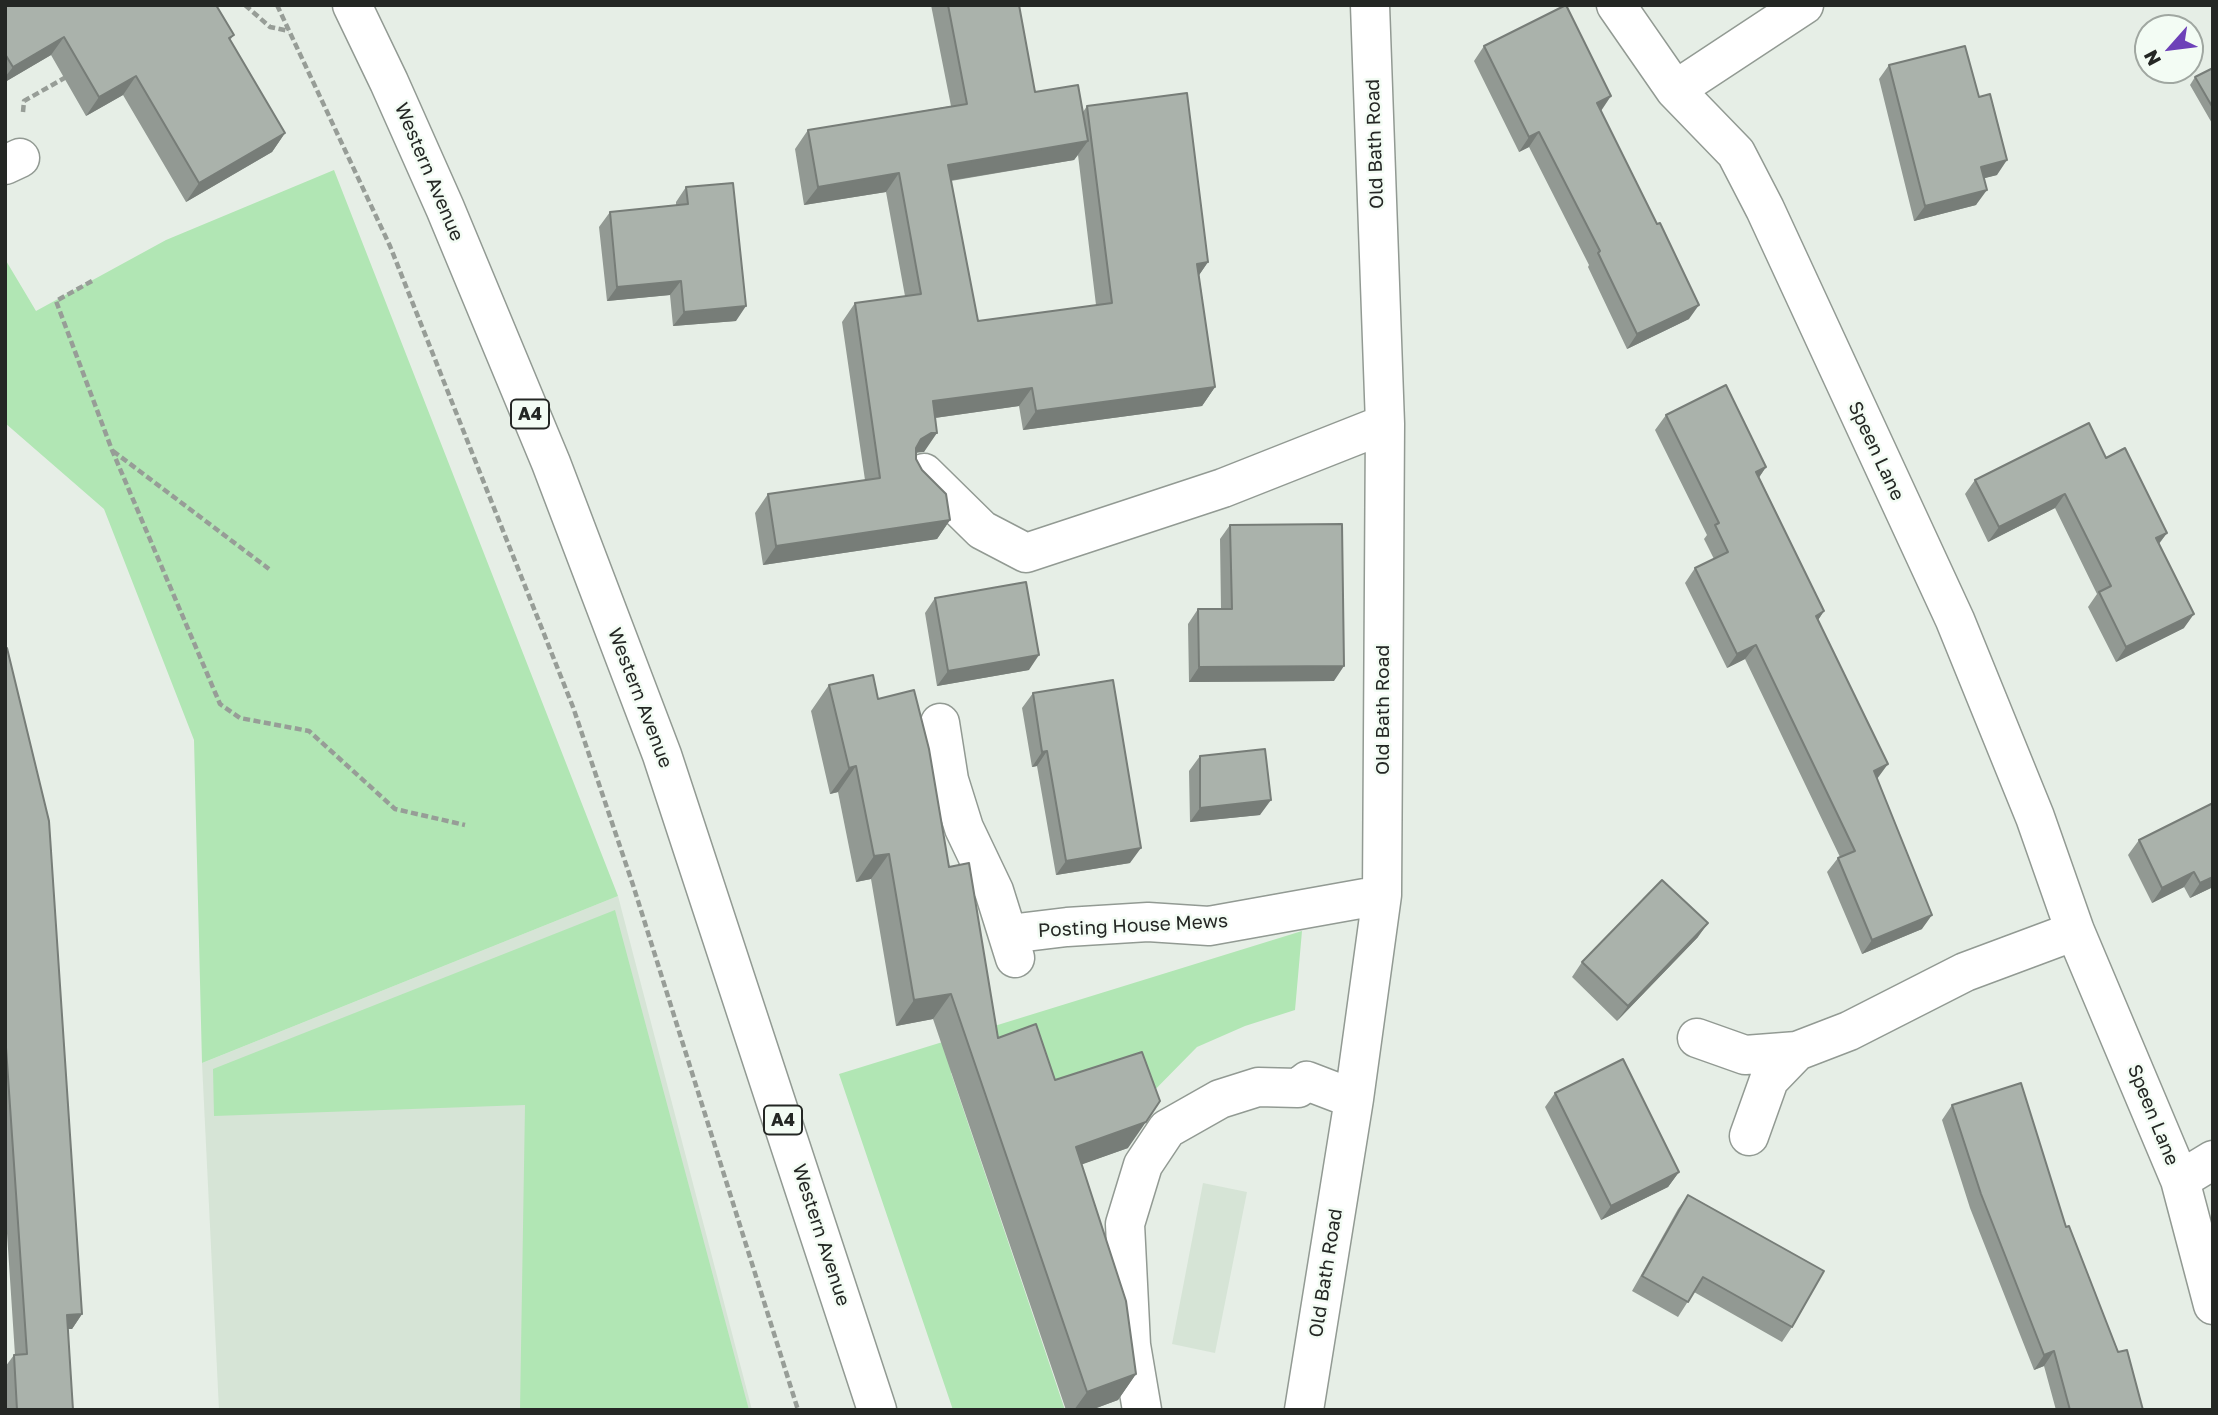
<!DOCTYPE html>
<style>
body{margin:0}
#map{position:relative;width:2218px;height:1415px;overflow:hidden;background:#e6eee6;font-family:"Golos Text",sans-serif}
canvas{display:block}
.frame{position:absolute;inset:0;border:7px solid #242724;pointer-events:none}
.north{position:absolute;left:2134px;top:14px;width:70px;height:70px;box-sizing:border-box;background:#f3fcf4;border:2px solid #a0a7a1;border-radius:50%;rotate:242deg;font-size:19px;font-weight:700;line-height:28px;text-align:center;color:#242724}
.north::after{content:'';display:block;margin:auto;width:24px;height:32px;background:#6d41b8;clip-path:polygon(50% 0,100% 100%,50% 72%,0 100%)}
</style>
<div id="map">
<canvas width="2218" height="1415"></canvas>
<div class="frame"></div>
<div class="north">N</div>
</div>
<script>
const context = document.querySelector('canvas').getContext('2d');
context.lineJoin = 'round';
function fillPath(path, color) {
  context.fillStyle = color;
  context.fill(path, 'evenodd');
}
function trace(path, color, width, dash) {
  context.strokeStyle = color;
  context.lineWidth = width;
  context.lineCap = dash ? 'butt' : 'round';
  context.setLineDash(dash || []);
  context.stroke(path);
}
function label(font, color, halo, rows, align = 'center') {
  context.font = font + ' "Golos Text",sans-serif';
  context.lineWidth = 5;
  context.setLineDash([]);
  context.textBaseline = 'middle';
  context.strokeStyle = halo;
  context.fillStyle = color;
  for (const [text, x, y, turn = 0] of rows) {
    context.save();
    context.translate(x, y);
    context.rotate((+turn || 0) * Math.PI / 180);
    context.textAlign = isNaN(turn) ? turn : align;
    if (halo) context.strokeText(text, 0, 0);
    context.fillText(text, 0, 0);
    context.restore();
  }
}
const built = new Path2D(`
 M 618,896 L 752,1410 L 219,1410 L 202,1063 Z
 M 1203,1183 L 1247,1192 L 1215,1353 L 1172,1344 Z`);
const green = new Path2D(`
 M 334,170 L 618,896 L 202,1063 L 194,740 L 104,509 L 5,423 L 5,259 L 36,311 L 166,240 Z
 M 615,910 L 749,1410 L 520,1410 L 525,1105 L 214,1116 L 213,1069 Z
 M 1302,931 L 1295,1010 L 1245,1026 L 1197,1047 L 1137,1108 L 1038,1104 L 1018,1050 L 951,1073 L 1065,1410 L 953,1410 L 839,1074 Z`);
const path = new Path2D(`
 M 245,5 L 270,27 L 289,31
 M 277,5 L 390,246 L 573,707 L 633,885 L 798,1410
 M 23,112 L 24,101 L 68,76
 M 92,281 L 56,301 L 112,450 L 220,704 L 240,718 L 309,731 L 395,809 L 465,825
 M 113,451 L 269,569`);
const minor = new Path2D(`
 M 1616,5 L 1675,90 L 1736,153 L 1765,209 L 1955,620 L 2035,817 L 2075,931 L 2180,1180 L 2213,1305
 M 1675,90 L 1804,5
 M 5,165 L 20,158
 M 924,473 L 982,530 L 1026,553 L 1223,488 L 1385,424
 M 940,723 L 949,780 L 964,828 L 994,891 L 1015,958
 M 1009,934 L 1067,927 L 1148,922 L 1209,926 L 1382,895
 M 1697,1038 L 1745,1055 L 1797,1051 L 1849,1031 L 1965,972 L 2075,931
 M 1749,1136 L 1769,1080 L 1797,1051
 M 2180,1180 L 2213,1160
 M 1142,1410 L 1131,1345 L 1125,1224 L 1143,1165 L 1167,1129 L 1220,1099 L 1258,1087 L 1298,1088 L 1307,1081 L 1354,1099
 M 1304,1410 L 1354,1099 L 1382,895 L 1385,424 L 1370,5`);
const major = new Path2D(`
 M 352,5 L 389,82 L 445,208 L 551,463 L 662,755 L 877,1410`);
const wall = new Path2D(`
 M 5,5 L 234,35 L 230,40 L 285,133 L 272,152 L 186,202 L 123,95 L 86,116 L 51,55 L 5,82 Z
 M 931,5 L 1019,5 L 1035,92 L 1083,112 L 1087,106 L 1208,262 L 1199,275 L 1215,387 L 1202,406 L 1023,430 L 1019,406 L 935,418 L 924,452 L 916,453 L 916,459 L 950,520 L 937,539 L 763,565 L 755,513 L 768,494 L 865,480 L 842,322 L 855,303 L 905,296 L 886,192 L 804,205 L 795,149 L 808,130 L 951,106 ZM 1078,155 L 1096,305 L 978,321 L 951,181 L 1074,160 Z
 M 1484,46 L 1601,111 L 1689,319 L 1627,349 L 1588,267 L 1589,265 L 1529,147 L 1519,152 L 1474,61 Z
 M 1889,65 L 1997,175 L 1984,178 L 1976,205 L 1914,221 L 1879,79 Z
 M 2213,68 L 2213,125 L 2190,85 L 2195,77 Z
 M 686,187 L 736,321 L 673,326 L 670,295 L 607,301 L 599,227 L 610,212 L 676,205 L 676,202 Z
 M 1666,415 L 1766,467 L 1759,477 L 1824,611 L 1818,620 L 1877,779 L 1922,929 L 1862,954 L 1827,872 L 1838,858 L 1840,857 L 1745,659 L 1727,668 L 1685,583 L 1695,568 L 1714,559 L 1704,539 L 1707,535 L 1655,430 Z
 M 2106,458 L 2167,533 L 2159,544 L 2184,628 L 2116,662 L 2088,607 L 2097,594 L 2055,508 L 1988,542 L 1965,494 L 1975,480 Z
 M 1230,525 L 1334,681 L 1189,682 L 1188,624 L 1198,609 L 1221,609 L 1220,539 Z
 M 935,598 L 1029,670 L 937,686 L 925,613 Z
 M 5,648 L 82,1314 L 72,1329 L 68,1329 L 73,1410 L 6,1410 L 5,1367 L 14,1355 L 15,1355 L 5,1203 Z
 M 829,685 L 878,699 L 949,867 L 998,1038 L 1055,1080 L 1128,1148 L 1082,1164 L 1136,1374 L 1118,1400 L 1091,1410 L 1066,1410 L 933,1019 L 896,1026 L 871,879 L 856,882 L 838,792 L 830,794 L 811,711 Z
 M 1033,693 L 1130,863 L 1056,875 L 1037,766 L 1032,767 L 1022,708 Z
 M 1200,756 L 1260,815 L 1190,822 L 1189,771 Z
 M 2213,803 L 2213,887 L 2190,898 L 2184,887 L 2152,903 L 2128,855 L 2139,840 Z
 M 1698,937 L 1617,1021 L 1572,977 L 1582,962 Z
 M 1555,1093 L 1679,1172 L 1668,1187 L 1601,1220 L 1545,1107 Z
 M 1952,1105 L 2066,1227 L 2143,1410 L 2056,1410 L 2044,1366 L 2034,1370 L 1970,1208 L 1942,1120 Z
 M 1688,1195 L 1792,1327 L 1782,1342 L 1694,1292 L 1678,1317 L 1632,1291 L 1678,1209 Z`);
const shadedWall = new Path2D(`
 M 64,37 L 51,55 L 5,82 L 5,77 L 13,67 Z
 M 136,76 L 123,95 L 86,116 L 99,97 Z
 M 1611,96 L 1601,111 L 1597,103 Z
 M 1539,132 L 1529,147 L 1519,152 L 1529,137 Z
 M 285,133 L 272,152 L 186,202 L 199,183 Z
 M 1088,141 L 1074,160 L 935,183 L 948,165 Z
 M 2007,160 L 1997,175 L 1970,182 L 1981,167 Z
 M 899,173 L 886,192 L 804,205 L 818,187 Z
 M 1987,190 L 1976,205 L 1914,221 L 1925,206 Z
 M 1208,262 L 1195,281 L 1197,264 Z
 M 681,281 L 670,295 L 607,301 L 617,287 Z
 M 1699,305 L 1689,319 L 1627,349 L 1637,334 Z
 M 746,306 L 736,321 L 673,326 L 684,312 Z
 M 1215,387 L 1202,406 L 1023,430 L 1036,411 Z
 M 1032,388 L 1019,406 L 920,420 L 933,401 Z
 M 931,433 L 937,433 L 924,452 L 918,452 L 908,458 L 921,439 Z
 M 1766,467 L 1756,482 L 1756,472 Z
 M 2065,494 L 2055,508 L 1988,542 L 1999,527 Z
 M 950,520 L 937,539 L 763,565 L 776,546 Z
 M 2167,533 L 2156,547 L 2156,538 Z
 M 1824,611 L 1814,626 L 1816,616 Z
 M 2194,614 L 2184,628 L 2116,662 L 2126,647 Z
 M 1756,645 L 1745,659 L 1727,668 L 1737,654 Z
 M 1039,655 L 1029,670 L 937,686 L 948,671 Z
 M 1344,666 L 1334,681 L 1189,682 L 1199,667 Z
 M 1047,751 L 1037,766 L 1032,767 L 1042,752 Z
 M 1888,764 L 1877,779 L 1874,771 Z
 M 856,766 L 838,792 L 830,794 L 849,768 Z
 M 1271,800 L 1260,815 L 1190,822 L 1200,808 Z
 M 1141,848 L 1130,863 L 1056,875 L 1066,861 Z
 M 889,854 L 871,879 L 856,882 L 874,856 Z
 M 2194,872 L 2184,887 L 2152,903 L 2162,888 Z
 M 2213,877 L 2213,887 L 2190,898 L 2200,883 Z
 M 1932,915 L 1922,929 L 1862,954 L 1872,940 Z
 M 1708,923 L 1698,937 L 1617,1021 L 1628,1006 Z
 M 951,994 L 933,1019 L 896,1026 L 914,1000 Z
 M 1146,1122 L 1128,1148 L 1058,1173 L 1076,1147 Z
 M 1679,1172 L 1668,1187 L 1601,1220 L 1611,1206 Z
 M 82,1314 L 72,1329 L 57,1329 L 67,1315 Z
 M 2054,1351 L 2044,1366 L 2034,1370 L 2044,1355 Z
 M 1136,1374 L 1118,1400 L 1091,1410 L 1074,1410 L 1087,1392 Z`);
const building = new Path2D(`
 M 5,5 L 216,5 L 234,35 L 229,38 L 285,133 L 199,183 L 136,76 L 99,97 L 64,37 L 13,67 L 5,54 Z
 M 948,5 L 1019,5 L 1035,92 L 1078,85 L 1088,141 L 948,165 L 978,321 L 1112,303 L 1087,106 L 1187,93 L 1208,262 L 1197,264 L 1215,387 L 1036,411 L 1032,388 L 933,401 L 937,433 L 931,433 L 921,439 L 916,448 L 916,459 L 922,470 L 946,494 L 950,520 L 776,546 L 768,494 L 880,478 L 855,303 L 921,294 L 899,173 L 818,187 L 808,130 L 967,104 Z
 M 1566,5 L 1611,96 L 1597,103 L 1657,224 L 1660,223 L 1699,305 L 1637,334 L 1598,253 L 1600,251 L 1539,132 L 1529,137 L 1484,46 Z
 M 1965,46 L 1979,97 L 1990,94 L 2007,160 L 1981,167 L 1987,190 L 1925,206 L 1889,65 Z
 M 2213,68 L 2213,108 L 2195,77 Z
 M 733,183 L 746,306 L 684,312 L 681,281 L 617,287 L 610,212 L 688,204 L 686,187 Z
 M 1726,385 L 1766,467 L 1756,472 L 1824,611 L 1816,616 L 1888,764 L 1874,771 L 1932,915 L 1872,940 L 1838,858 L 1855,851 L 1756,645 L 1737,654 L 1695,568 L 1728,552 L 1715,525 L 1719,523 L 1666,415 Z
 M 2089,423 L 2106,458 L 2125,448 L 2167,533 L 2156,538 L 2194,614 L 2126,647 L 2099,592 L 2111,586 L 2065,494 L 1999,527 L 1975,480 Z
 M 1342,524 L 1344,666 L 1199,667 L 1198,609 L 1232,609 L 1230,525 Z
 M 1026,582 L 1039,655 L 948,671 L 935,598 Z
 M 5,648 L 7,648 L 49,821 L 82,1314 L 67,1315 L 73,1410 L 17,1410 L 14,1355 L 27,1354 L 5,1033 Z
 M 873,675 L 878,699 L 914,690 L 929,749 L 949,867 L 969,863 L 998,1038 L 1036,1024 L 1055,1080 L 1142,1052 L 1160,1101 L 1146,1122 L 1076,1147 L 1126,1301 L 1136,1374 L 1087,1392 L 951,994 L 914,1000 L 889,854 L 874,856 L 856,766 L 849,768 L 829,685 Z
 M 1113,680 L 1141,848 L 1066,861 L 1047,751 L 1042,752 L 1033,693 Z
 M 1265,749 L 1271,800 L 1200,808 L 1200,756 Z
 M 2213,803 L 2213,877 L 2200,883 L 2194,872 L 2162,888 L 2139,840 Z
 M 1662,880 L 1708,923 L 1628,1006 L 1582,962 Z
 M 1623,1059 L 1679,1172 L 1611,1206 L 1555,1093 Z
 M 2021,1083 L 2066,1227 L 2069,1226 L 2118,1352 L 2127,1350 L 2143,1410 L 2070,1410 L 2054,1351 L 2044,1355 L 1981,1194 L 1952,1105 Z
 M 1688,1195 L 1824,1271 L 1792,1327 L 1703,1277 L 1688,1302 L 1642,1276 Z`);
const shields = [
 [530,414,38],
 [783,1120,38]
];
const shieldNames = [
 ["A4",530,414],
 ["A4",783,1120]
];
const streetNames = [
 ["Old Bath Road",1375,144,-92],
 ["Western Avenue",429,172,67],
 ["Speen Lane",1876,451,65],
 ["Western Avenue",640,698,69],
 ["Old Bath Road",1383,710,-90],
 ["Posting House Mews",1133,926,-3],
 ["Speen Lane",2153,1115,68],
 ["Western Avenue",821,1235,72],
 ["Old Bath Road",1326,1273,-81]
];
fillPath(built, '#d6e4d6');
fillPath(green, '#b1e6b4');
trace(minor, '#929a93', 41);
trace(major, '#929a93', 41);
trace(path, '#979d97', 4.5, [7, 3.5]);
trace(minor, '#fff', 38);
trace(major, '#fff', 38);
fillPath(wall, '#929993');
fillPath(shadedWall, '#777d78');
fillPath(building, '#aab2ab');
trace(building, '#777d78', 2);
for (const [x, y, w] of shields) {
  const box = new Path2D();
  box.roundRect(x - w / 2, y - 14.5, w, 29, 5);
  context.fillStyle = '#f3fcf4';
  context.fill(box);
  trace(box, '#242724', 2);
}
label('bold 18px', '#242724', null, shieldNames);
label('19px', '#242724', '#f3fcf4', streetNames);
</script>
